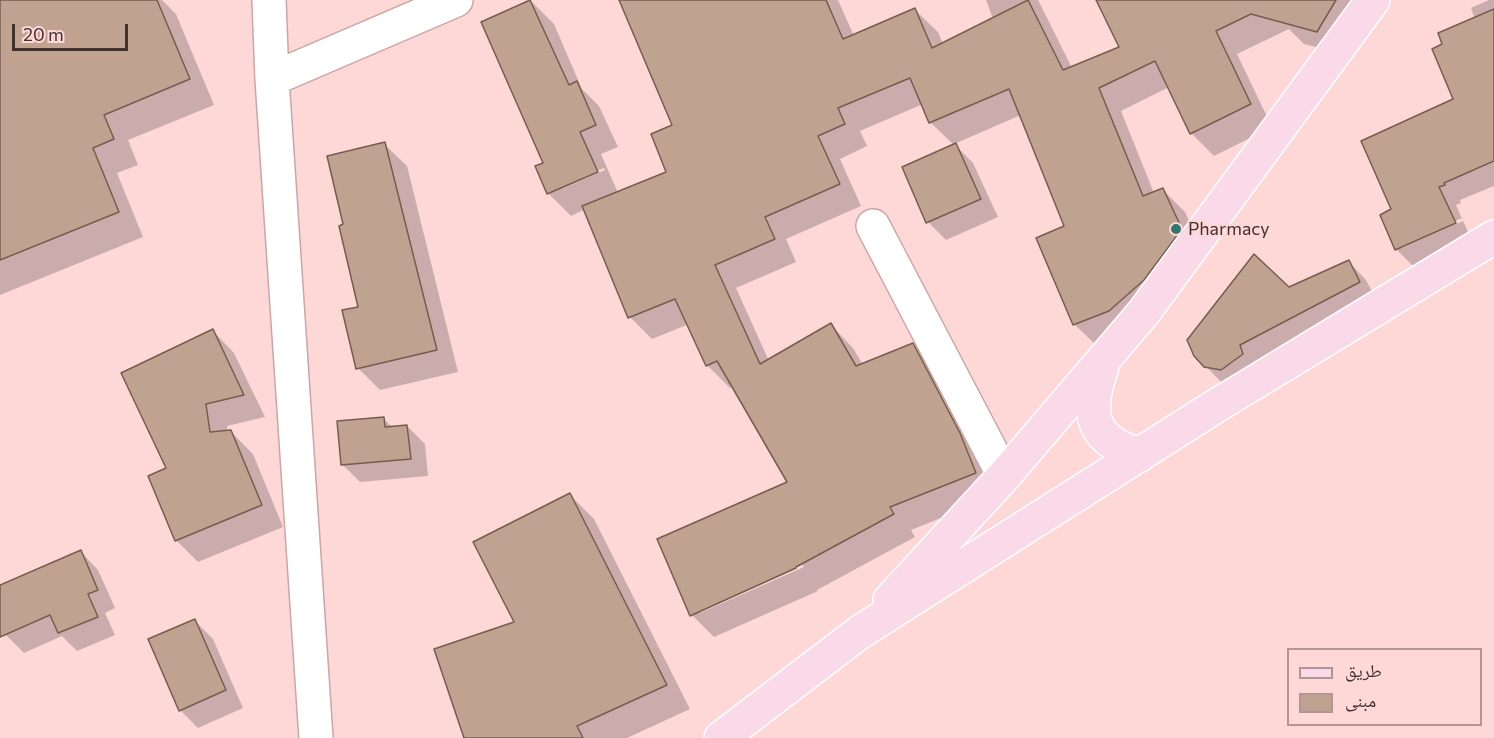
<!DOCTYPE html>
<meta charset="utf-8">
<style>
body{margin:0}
#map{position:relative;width:1494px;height:738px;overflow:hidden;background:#fed8d7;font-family:Commissioner,"Noto Naskh Arabic",sans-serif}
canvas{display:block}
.legend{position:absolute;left:1287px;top:648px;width:195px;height:78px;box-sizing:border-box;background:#fed8d7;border:2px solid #b29594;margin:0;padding:8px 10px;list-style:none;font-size:18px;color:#3f3130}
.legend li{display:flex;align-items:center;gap:12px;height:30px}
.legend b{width:30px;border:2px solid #b29594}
.scale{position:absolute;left:12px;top:24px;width:116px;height:27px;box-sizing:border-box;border:3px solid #3f3130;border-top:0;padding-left:8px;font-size:18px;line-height:21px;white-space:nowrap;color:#3f3130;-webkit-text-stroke:4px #fed8d7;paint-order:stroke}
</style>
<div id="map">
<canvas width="1494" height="738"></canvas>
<ul class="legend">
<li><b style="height:8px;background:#fad9e9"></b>طريق</li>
<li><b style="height:16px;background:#bfa290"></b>مبنى</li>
</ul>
<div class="scale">20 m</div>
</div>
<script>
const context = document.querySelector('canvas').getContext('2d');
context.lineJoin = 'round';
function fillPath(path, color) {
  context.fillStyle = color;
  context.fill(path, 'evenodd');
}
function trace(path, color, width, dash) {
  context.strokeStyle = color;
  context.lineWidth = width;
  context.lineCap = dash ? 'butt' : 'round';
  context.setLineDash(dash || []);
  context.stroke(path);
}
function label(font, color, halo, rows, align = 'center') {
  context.font = font + ' Commissioner,sans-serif';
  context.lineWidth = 4.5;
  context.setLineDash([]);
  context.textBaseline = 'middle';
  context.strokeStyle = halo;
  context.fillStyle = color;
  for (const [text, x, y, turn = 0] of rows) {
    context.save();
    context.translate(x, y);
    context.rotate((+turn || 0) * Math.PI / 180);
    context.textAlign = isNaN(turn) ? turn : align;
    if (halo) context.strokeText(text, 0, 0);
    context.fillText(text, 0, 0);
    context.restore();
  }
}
const shadow = new Path2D(`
 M 0,0 L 162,0 L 176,14 L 214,105 L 128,140 L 138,165 L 117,173 L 143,237 L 0,295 Z
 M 620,0 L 838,0 L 854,36 L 915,10 L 938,32 L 943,44 L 993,19 L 986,0 L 1038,0 L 1072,68 L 1121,48 L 1098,0 L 1356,0 L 1340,53 L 1304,44 L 1289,29 L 1237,54 L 1272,127 L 1214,156 L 1191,133 L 1169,87 L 1121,111 L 1154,193 L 1163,190 L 1185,212 L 1203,252 L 1097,346 L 1074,324 L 1066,227 L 1021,115 L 954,144 L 973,163 L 998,217 L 946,240 L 928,222 L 954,145 L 930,122 L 923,104 L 860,131 L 867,146 L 840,159 L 861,206 L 786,239 L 796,262 L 736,288 L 769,361 L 831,325 L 853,348 L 863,365 L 913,344 L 935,367 L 998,495 L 911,530 L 915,537 L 817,590 L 818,591 L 714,637 L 692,615 L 789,483 L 733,386 L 730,388 L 707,365 L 689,324 L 652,339 L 630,317 L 585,209 L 571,216 L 548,193 L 545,164 L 483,23 L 531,1 L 554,24 L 582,89 L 599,106 L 618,147 L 601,154 L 618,193 L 668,172 L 674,126 ZM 604,168 L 605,170 L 564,188 L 564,185 ZM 802,564 L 804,567 L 700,613 L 700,610 Z
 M 1489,0 L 1494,0 L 1494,186 L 1460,200 L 1461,203 L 1456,205 L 1472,241 L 1414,267 L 1396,249 L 1393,210 L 1455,100 L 1444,45 L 1475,19 L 1471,8 ZM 1462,218 L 1463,221 L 1402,248 L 1402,245 Z
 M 384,144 L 407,166 L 458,372 L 380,390 L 358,368 L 360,308 L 345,225 Z
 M 1348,261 L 1366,280 L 1377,301 L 1224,385 L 1195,355 Z
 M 213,331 L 234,353 L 265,417 L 227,426 L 228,432 L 231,432 L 253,454 L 283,527 L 198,562 L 176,540 L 168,469 Z
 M 384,419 L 393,428 L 407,426 L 425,444 L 428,476 L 360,482 L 342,464 Z
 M 570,495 L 594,519 L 690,709 L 627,738 L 465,738 Z
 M 80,551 L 98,570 L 115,608 L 105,613 L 115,635 L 77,651 L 62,636 L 24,653 L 6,635 L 0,621 L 0,587 Z
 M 195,621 L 213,639 L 243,708 L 198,728 L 180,710 Z`);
const building = new Path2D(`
 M 0,0 L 157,0 L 190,79 L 104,115 L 114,139 L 93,148 L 119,212 L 0,260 Z
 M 530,0 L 569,85 L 577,81 L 596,125 L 580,132 L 598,172 L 547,194 L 535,166 L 543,163 L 481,22 Z
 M 619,0 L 826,0 L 843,39 L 915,8 L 932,48 L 1028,0 L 1063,70 L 1119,47 L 1096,0 L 1336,0 L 1317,32 L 1251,14 L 1216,31 L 1251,104 L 1190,134 L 1155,61 L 1099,88 L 1143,196 L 1163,188 L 1182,229 L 1144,280 L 1109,311 L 1073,325 L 1036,238 L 1064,226 L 1009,89 L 929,123 L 910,78 L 838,108 L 845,124 L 818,136 L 840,184 L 765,217 L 775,239 L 715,265 L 760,364 L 831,323 L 856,366 L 913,343 L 960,433 L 976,473 L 890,507 L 894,514 L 796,567 L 796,568 L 690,616 L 657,539 L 787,482 L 717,361 L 706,366 L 675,299 L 628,318 L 582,206 L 666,172 L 651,134 L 672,125 Z
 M 1494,9 L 1494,161 L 1444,183 L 1445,185 L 1439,187 L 1456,223 L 1395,250 L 1380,215 L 1391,209 L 1361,141 L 1453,99 L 1432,49 L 1442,44 L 1438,33 Z
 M 385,142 L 437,350 L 356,369 L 342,310 L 358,307 L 339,226 L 343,224 L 327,156 Z
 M 956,143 L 981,199 L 926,223 L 902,167 Z
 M 1254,254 L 1289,287 L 1349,260 L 1360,282 L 1240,345 L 1243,354 L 1221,370 L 1204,367 L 1194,356 L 1187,340 Z
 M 213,329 L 244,395 L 206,404 L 210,432 L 231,430 L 262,505 L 175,541 L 148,476 L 166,468 L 121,373 Z
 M 384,417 L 385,427 L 407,425 L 411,459 L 341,465 L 337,421 Z
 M 570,493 L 667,685 L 577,726 L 583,738 L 464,738 L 434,649 L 514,622 L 473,542 Z
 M 81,550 L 98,590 L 88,594 L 98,617 L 58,633 L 50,615 L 0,637 L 0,585 Z
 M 195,619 L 226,690 L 179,711 L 148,639 Z`);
const minor = new Path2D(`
 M 269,0 L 272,79 L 316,738
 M 272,79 L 456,0
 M 873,226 L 1004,476`);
const major = new Path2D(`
 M 1102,367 C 1086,412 1089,440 1140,455
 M 890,600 L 1004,476 L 1144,312 L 1373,0
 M 721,738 L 860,632 L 1219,404 L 1494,237`);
const markers = [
 [1176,229,6,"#31776d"]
];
const poiNames = [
 ["Pharmacy",1188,229]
];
fillPath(shadow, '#0003');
fillPath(building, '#bfa290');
trace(building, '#775d4d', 1.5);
trace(minor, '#cba6a5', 36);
trace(major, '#fff', 36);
trace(minor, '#fff', 33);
trace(major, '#fad9e9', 33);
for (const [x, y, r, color] of markers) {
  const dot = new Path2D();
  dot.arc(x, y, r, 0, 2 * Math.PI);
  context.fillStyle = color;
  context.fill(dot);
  trace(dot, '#fed8d7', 2);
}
label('18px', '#3f3130', '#fed8d7', poiNames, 'left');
</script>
